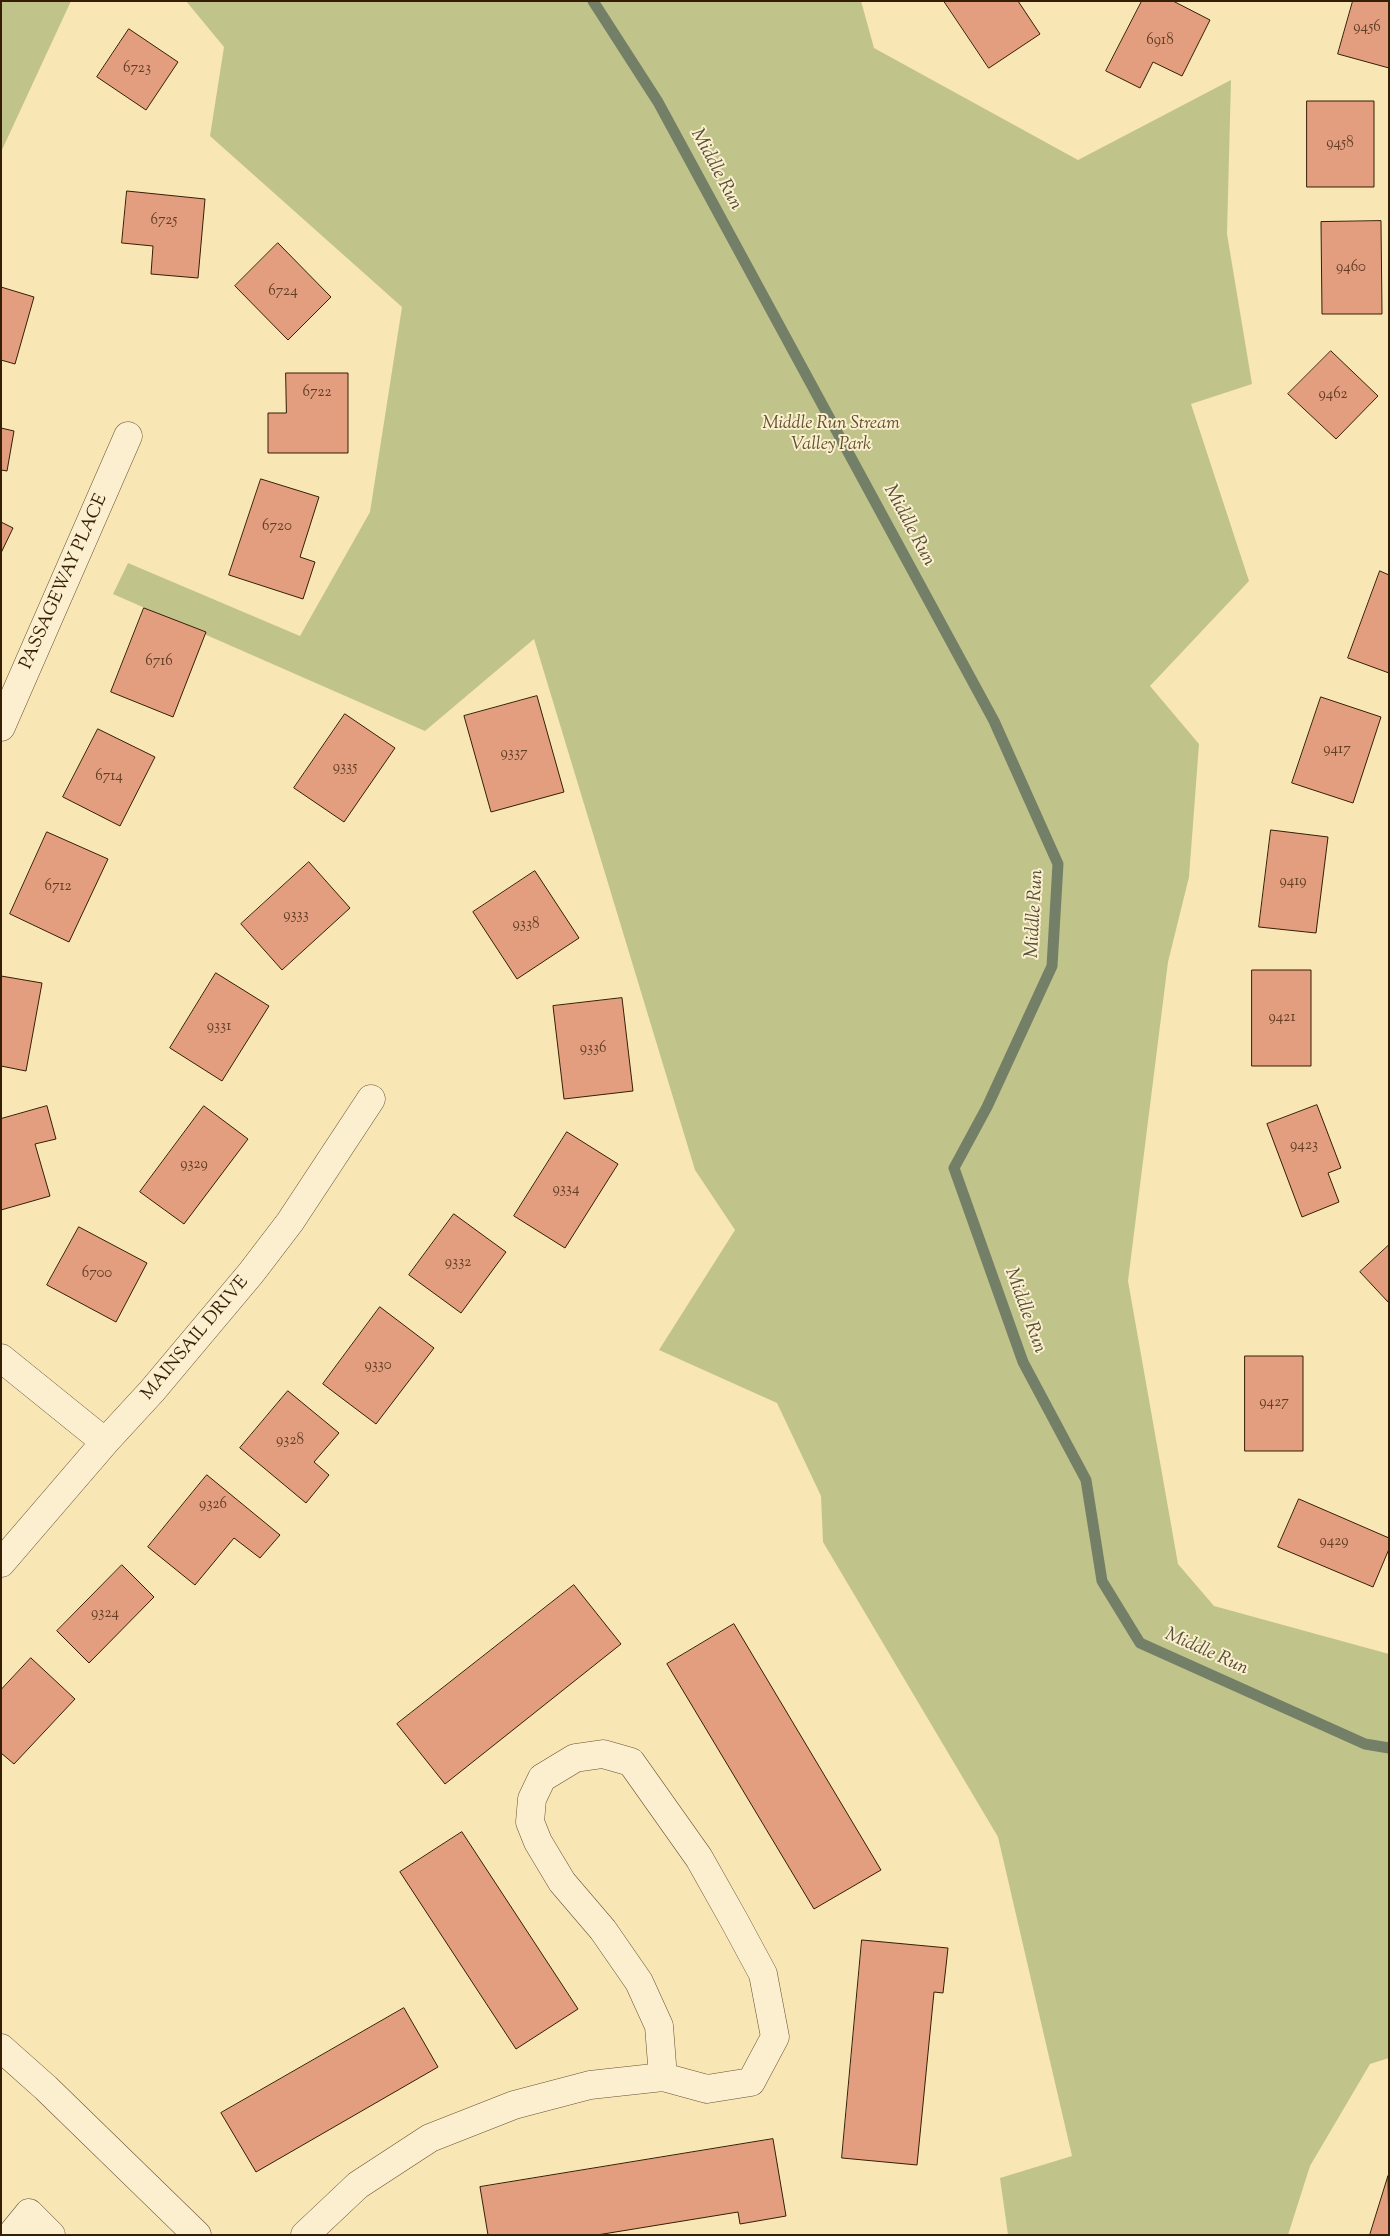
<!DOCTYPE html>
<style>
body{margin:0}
#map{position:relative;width:1390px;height:2236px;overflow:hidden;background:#f9e6b5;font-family:"Sorts Mill Goudy",serif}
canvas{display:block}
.frame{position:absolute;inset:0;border:2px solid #361e05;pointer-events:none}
</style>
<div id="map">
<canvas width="1390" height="2236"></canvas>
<div class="frame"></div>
</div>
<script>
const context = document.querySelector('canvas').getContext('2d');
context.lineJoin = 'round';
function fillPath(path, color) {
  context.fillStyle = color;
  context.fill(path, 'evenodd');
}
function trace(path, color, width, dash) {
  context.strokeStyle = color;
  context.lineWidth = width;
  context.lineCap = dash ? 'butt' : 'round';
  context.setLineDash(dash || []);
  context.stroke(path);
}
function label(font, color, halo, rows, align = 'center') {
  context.font = font + ' "Sorts Mill Goudy",serif';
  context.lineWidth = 4;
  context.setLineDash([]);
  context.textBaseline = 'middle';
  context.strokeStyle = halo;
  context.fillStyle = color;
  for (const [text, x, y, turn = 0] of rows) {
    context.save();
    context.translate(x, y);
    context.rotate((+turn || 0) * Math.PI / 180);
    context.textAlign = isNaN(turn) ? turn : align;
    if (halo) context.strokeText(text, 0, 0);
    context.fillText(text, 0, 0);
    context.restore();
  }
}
const green = new Path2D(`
 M 1,1 L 71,1 L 1,152 Z
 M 186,1 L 861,1 L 874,48 L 1078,160 L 1231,80 L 1227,234 L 1252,384 L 1191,404 L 1249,581 L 1150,686 L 1199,744 L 1189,877 L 1168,962 L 1128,1281 L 1178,1564 L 1214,1606 L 1389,1654 L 1389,2058 L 1370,2064 L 1310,2166 L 1288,2235 L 1008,2235 L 1000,2178 L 1072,2156 L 998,1837 L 823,1542 L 821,1496 L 777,1403 L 659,1350 L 735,1230 L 695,1170 L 534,639 L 425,731 L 113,594 L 128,563 L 300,636 L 370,512 L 402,307 L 210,136 L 224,47 Z`);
const stream = new Path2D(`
 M 593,1 L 658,102 L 994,721 L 1058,864 L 1052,966 L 987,1107 L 954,1168 L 1023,1362 L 1086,1480 L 1102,1581 L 1140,1643 L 1365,1744 L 1389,1748`);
const building = new Path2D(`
 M 944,1 L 1018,1 L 1040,34 L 989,68 Z
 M 1142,1 L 1173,1 L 1210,20 L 1182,76 L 1153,62 L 1140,88 L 1106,71 Z
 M 1353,1 L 1389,1 L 1389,68 L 1338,54 Z
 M 129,29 L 178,62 L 146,110 L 97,77 Z
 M 1307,101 L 1374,101 L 1374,187 L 1307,187 Z
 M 127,191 L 205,199 L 198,278 L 151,274 L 153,246 L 122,243 Z
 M 1381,221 L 1382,314 L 1322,314 L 1321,222 Z
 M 278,243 L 331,297 L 288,340 L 235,286 Z
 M 1,287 L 34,297 L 15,364 L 1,360 Z
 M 1331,351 L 1378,396 L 1336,439 L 1288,394 Z
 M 286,373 L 348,373 L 348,453 L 268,453 L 268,413 L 286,413 Z
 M 1,428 L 14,431 L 7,471 L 1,470 Z
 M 261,479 L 319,497 L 300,557 L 315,562 L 303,599 L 229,575 Z
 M 1,522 L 13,528 L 1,553 Z
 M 1380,571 L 1389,575 L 1389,673 L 1348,658 Z
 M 144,608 L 206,632 L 173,717 L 111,692 Z
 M 537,696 L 564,792 L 491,812 L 464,716 Z
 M 1321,697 L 1381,717 L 1353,803 L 1292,783 Z
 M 345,714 L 395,748 L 344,822 L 294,788 Z
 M 98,729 L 155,757 L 120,826 L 63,797 Z
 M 1271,830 L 1328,837 L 1316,933 L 1259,927 Z
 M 47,832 L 108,859 L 69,942 L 10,914 Z
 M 309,862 L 350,908 L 282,970 L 241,924 Z
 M 535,871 L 579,938 L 517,979 L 473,912 Z
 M 1252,970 L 1311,970 L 1311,1066 L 1252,1066 Z
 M 216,973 L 269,1006 L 222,1081 L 170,1048 Z
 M 1,976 L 42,983 L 26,1071 L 1,1066 Z
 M 622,998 L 633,1091 L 564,1099 L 553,1006 Z
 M 1317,1105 L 1341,1168 L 1328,1173 L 1339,1202 L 1302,1217 L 1267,1124 Z
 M 47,1106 L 56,1139 L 35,1144 L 50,1196 L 1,1210 L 1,1119 Z
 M 204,1106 L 248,1139 L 184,1224 L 140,1192 Z
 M 567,1132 L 618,1164 L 565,1248 L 514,1216 Z
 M 454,1214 L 506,1252 L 461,1313 L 409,1275 Z
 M 79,1227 L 147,1263 L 116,1322 L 47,1285 Z
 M 1389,1245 L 1389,1303 L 1360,1272 Z
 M 380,1307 L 434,1348 L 376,1424 L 323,1384 Z
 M 1245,1356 L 1303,1356 L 1303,1451 L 1245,1451 Z
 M 288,1391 L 339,1433 L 314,1462 L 329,1475 L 306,1503 L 240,1448 Z
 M 207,1475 L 280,1535 L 260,1558 L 234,1538 L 195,1585 L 148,1547 Z
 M 1299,1499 L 1389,1538 L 1389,1549 L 1373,1587 L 1278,1547 Z
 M 122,1565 L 154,1597 L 89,1663 L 57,1631 Z
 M 574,1585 L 621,1644 L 445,1784 L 397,1724 Z
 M 734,1624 L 881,1870 L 814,1909 L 667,1664 Z
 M 31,1658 L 75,1699 L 14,1764 L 1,1753 L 1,1690 Z
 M 462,1832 L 578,2009 L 516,2049 L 400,1872 Z
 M 862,1940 L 948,1948 L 943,1993 L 934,1992 L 917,2165 L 842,2158 Z
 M 404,2008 L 438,2067 L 256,2172 L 221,2113 Z
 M 773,2139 L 786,2216 L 740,2224 L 738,2212 L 597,2235 L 488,2235 L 480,2187 Z
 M 1388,2176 L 1389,2235 L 1370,2235 Z`);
const street = new Path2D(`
 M 1,727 L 128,436
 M 1,1358 L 105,1442
 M 1,1563 L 105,1442 L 152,1391 L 251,1273 L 290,1222 L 371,1099
 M 1,2048 L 46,2088 L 197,2235
 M 11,2235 L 29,2213 L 51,2235
 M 305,2235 L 358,2185 L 430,2138 L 514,2105 L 590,2085 L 663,2077 L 707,2089 L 751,2082 L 775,2037 L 763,1974 L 735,1922 L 699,1858 L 631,1762 L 603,1754 L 575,1758 L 542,1778 L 532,1799 L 530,1822 L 538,1842 L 562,1882 L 603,1930 L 639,1982 L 659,2026 L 663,2077`);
const numberNames = [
 ["9456",1367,28],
 ["6918",1160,41],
 ["6723",137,69],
 ["9458",1340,144],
 ["6725",164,221],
 ["9460",1351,268],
 ["6724",283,292],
 ["6722",317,393],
 ["9462",1333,395],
 ["6720",277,527],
 ["6716",159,662],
 ["9417",1337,750],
 ["9337",514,754],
 ["9335",345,768],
 ["6714",109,777],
 ["9419",1293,882],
 ["6712",58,887],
 ["9333",296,916],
 ["9338",526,925],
 ["9421",1282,1018],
 ["9331",219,1027],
 ["9336",593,1049],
 ["9423",1304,1146],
 ["9329",194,1165],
 ["9334",566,1190],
 ["9332",458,1263],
 ["6700",97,1274],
 ["9330",378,1366],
 ["9427",1274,1403],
 ["9328",290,1441],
 ["9326",213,1505],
 ["9429",1334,1542],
 ["9324",105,1614]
];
const parkNames = [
 ["Middle Run Stream",831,425],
 ["Valley Park",831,446]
];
const streetNames = [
 ["PASSAGEWAY PLACE",65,582,-66],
 ["MAINSAIL DRIVE",196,1339,-50]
];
const waterNames = [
 ["Middle Run",715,170,62],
 ["Middle Run",908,526,62],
 ["Middle Run",1036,914,-87],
 ["Middle Run",1024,1311,70],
 ["Middle Run",1206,1653,24]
];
fillPath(green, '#c0c48b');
trace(stream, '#747f67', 11);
fillPath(building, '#e29e7f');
trace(building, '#361e05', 1);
trace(street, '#675031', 29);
trace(street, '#fbefcf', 28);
label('15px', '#613e24', null, numberNames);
label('italic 18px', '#5f502d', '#fbefcf', parkNames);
label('18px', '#361e05', '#fbefcf', streetNames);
label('italic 19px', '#554f36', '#fbefcf', waterNames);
</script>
